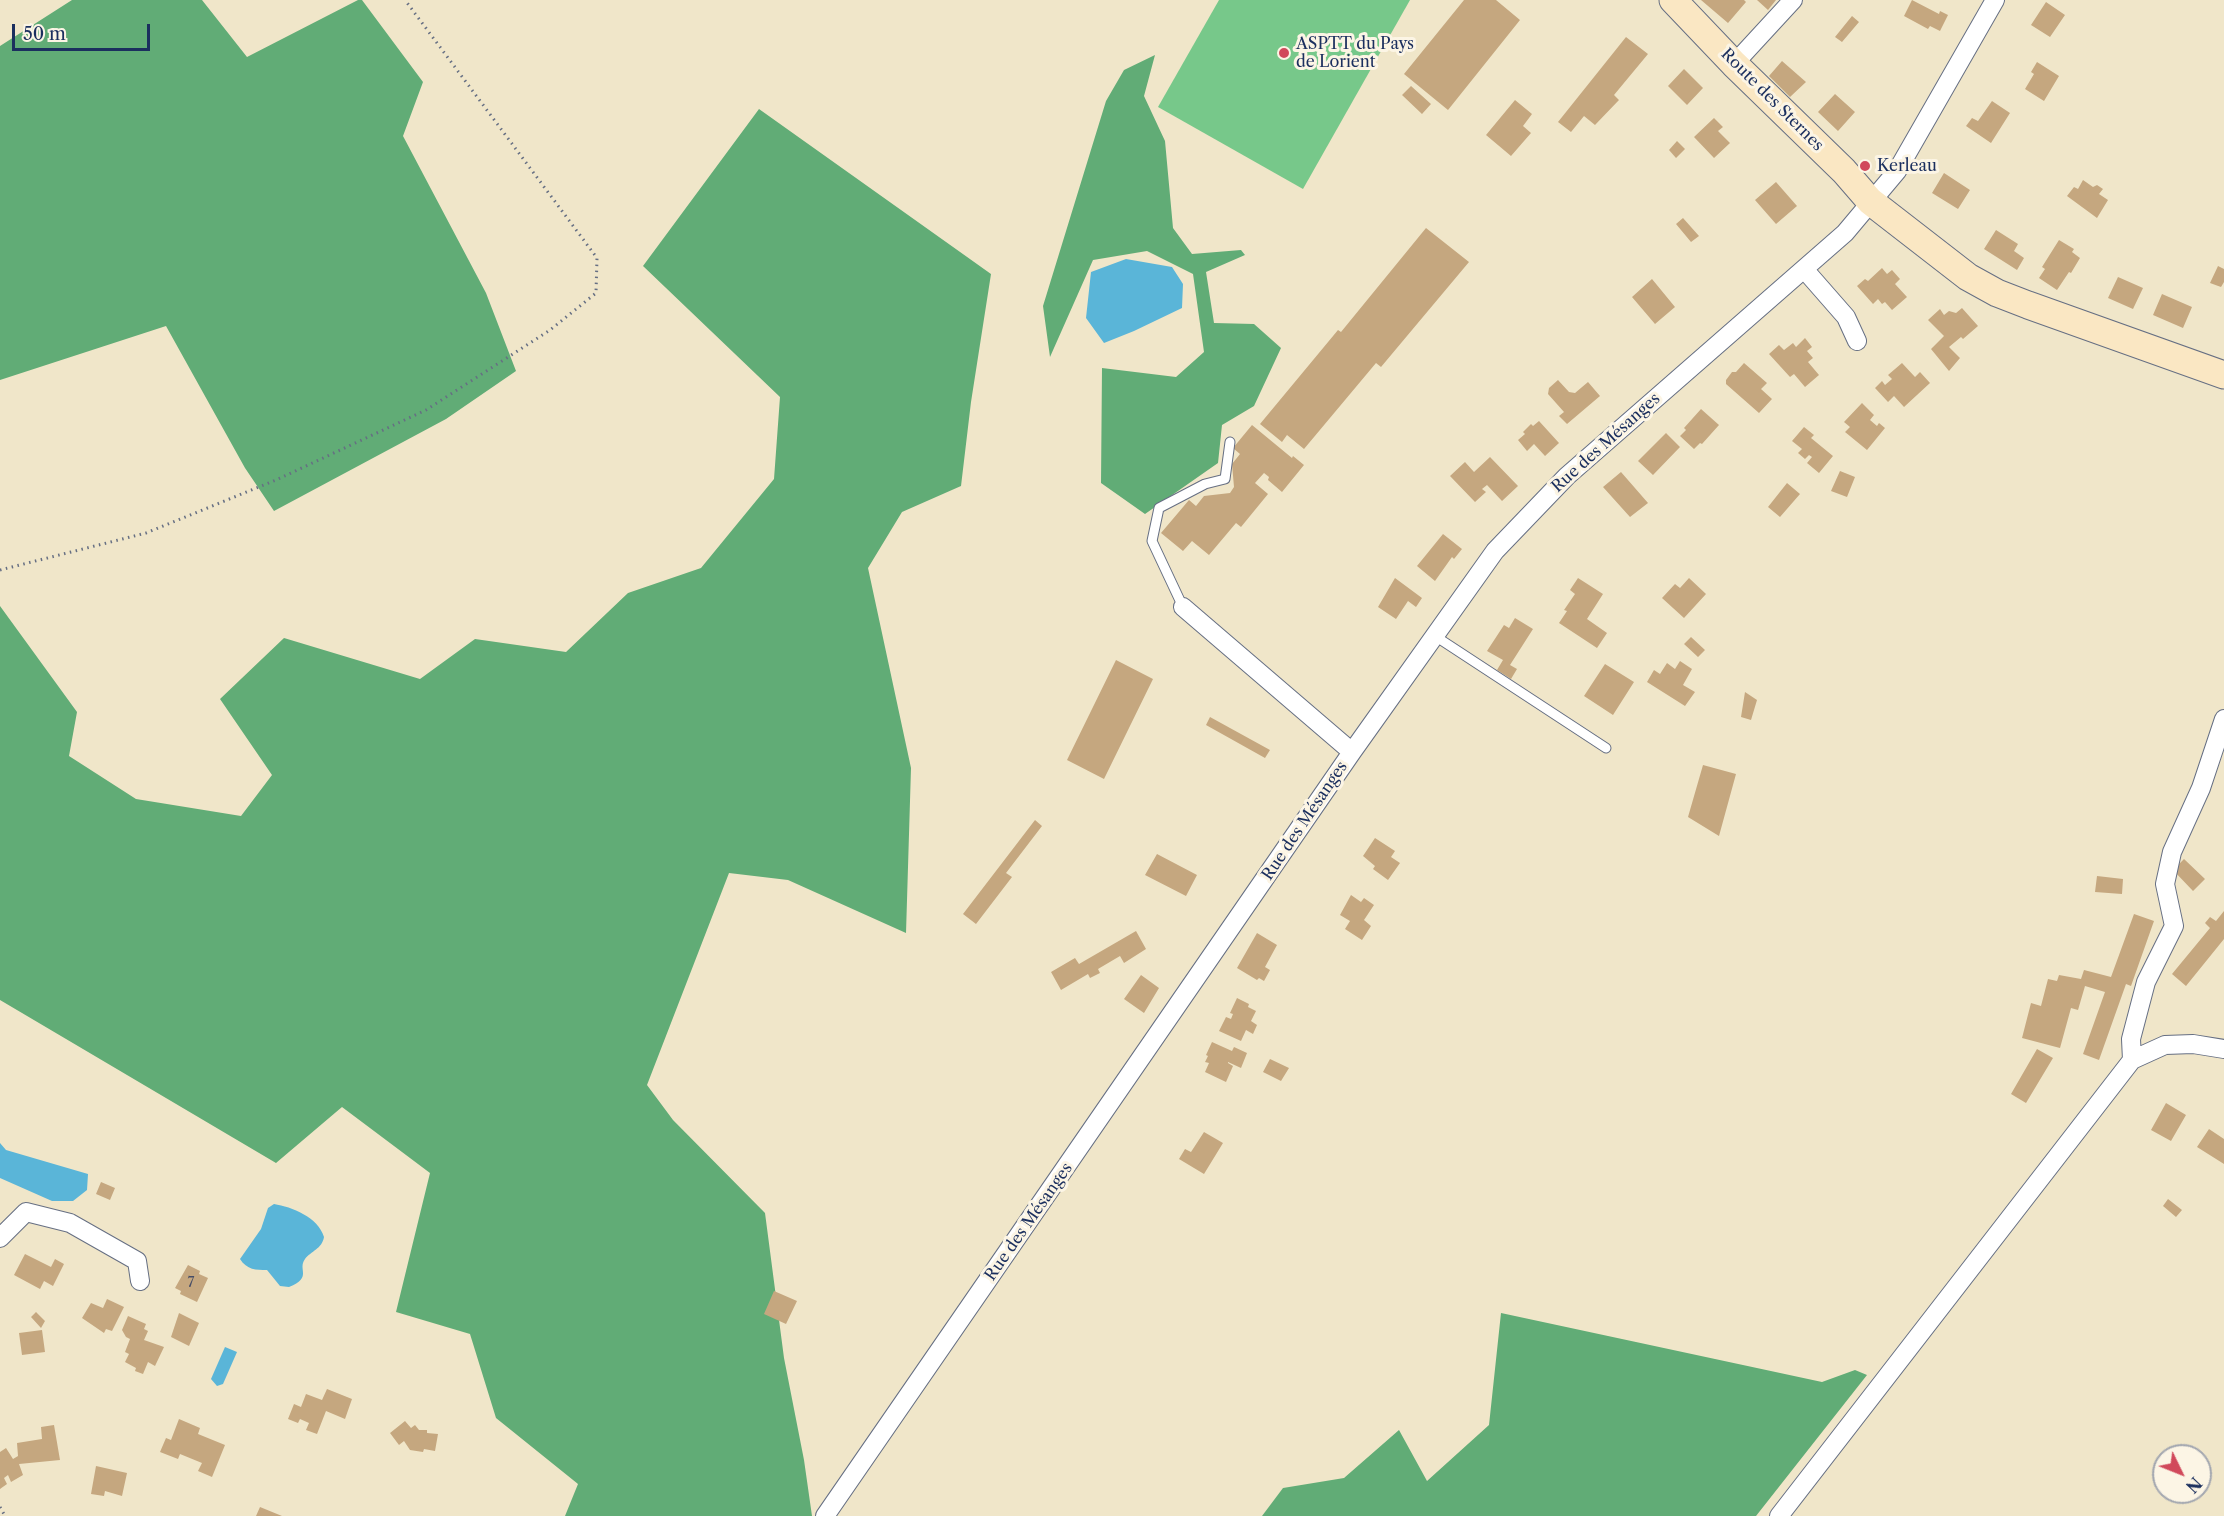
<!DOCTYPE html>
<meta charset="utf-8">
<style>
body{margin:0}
#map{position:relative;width:2224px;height:1516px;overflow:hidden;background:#f0e6c9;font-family:"Libre Caslon Text",serif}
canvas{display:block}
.north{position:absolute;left:2152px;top:1444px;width:60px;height:60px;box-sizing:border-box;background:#fcf5e5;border:2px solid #a2a6af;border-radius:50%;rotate:133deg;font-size:16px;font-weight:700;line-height:24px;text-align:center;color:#1b2f5e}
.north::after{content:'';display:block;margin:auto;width:21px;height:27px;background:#d1495b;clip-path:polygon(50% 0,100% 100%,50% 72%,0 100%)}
.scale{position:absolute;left:12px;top:24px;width:138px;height:27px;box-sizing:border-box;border:3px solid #1b2f5e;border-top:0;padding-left:8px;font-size:18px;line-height:21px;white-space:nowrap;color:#1b2f5e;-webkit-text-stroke:4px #fcf5e5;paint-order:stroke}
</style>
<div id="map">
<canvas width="2224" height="1516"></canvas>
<div class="north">N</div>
<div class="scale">50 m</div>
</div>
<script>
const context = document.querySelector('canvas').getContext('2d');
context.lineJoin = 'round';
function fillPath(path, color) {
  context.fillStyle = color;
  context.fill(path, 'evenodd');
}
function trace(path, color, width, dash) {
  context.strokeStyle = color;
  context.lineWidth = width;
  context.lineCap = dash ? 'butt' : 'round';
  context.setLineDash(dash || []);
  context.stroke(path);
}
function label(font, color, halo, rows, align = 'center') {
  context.font = font + ' "Libre Caslon Text",serif';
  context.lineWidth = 6;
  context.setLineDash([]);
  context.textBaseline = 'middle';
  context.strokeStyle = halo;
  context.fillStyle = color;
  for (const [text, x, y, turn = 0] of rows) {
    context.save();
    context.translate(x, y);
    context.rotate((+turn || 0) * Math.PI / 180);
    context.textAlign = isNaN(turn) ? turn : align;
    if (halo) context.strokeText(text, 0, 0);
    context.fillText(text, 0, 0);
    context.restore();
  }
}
const green = new Path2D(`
 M 1219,0 L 1410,0 L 1303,189 L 1158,107 Z`);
const forest = new Path2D(`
 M 72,0 L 202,0 L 247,57 L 358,0 L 362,0 L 423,82 L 403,136 L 486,293 L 516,371 L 446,419 L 274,511 L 245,468 L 166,326 L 0,380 L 0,46 Z
 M 1155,55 L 1144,96 L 1165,141 L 1173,228 L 1192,254 L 1241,250 L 1245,255 L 1206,272 L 1214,323 L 1254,324 L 1281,348 L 1254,406 L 1222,425 L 1218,463 L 1145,514 L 1101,483 L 1102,368 L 1176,377 L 1204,352 L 1193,274 L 1147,251 L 1093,260 L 1050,357 L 1043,306 L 1106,101 L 1124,70 Z
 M 759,109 L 991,274 L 971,402 L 961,486 L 902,512 L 868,568 L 911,768 L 906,933 L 788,880 L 729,873 L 647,1085 L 673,1120 L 765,1213 L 784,1358 L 804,1460 L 812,1516 L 565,1516 L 578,1484 L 496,1418 L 470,1334 L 396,1312 L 430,1173 L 342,1107 L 276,1163 L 0,1000 L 0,606 L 77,712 L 69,756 L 136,799 L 241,816 L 272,775 L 220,699 L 284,638 L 420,679 L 475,639 L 566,652 L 628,593 L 701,568 L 774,479 L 780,397 L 643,266 Z
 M 1501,1313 L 1822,1382 L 1855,1370 L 1867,1375 L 1756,1516 L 1262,1516 L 1283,1488 L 1344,1478 L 1399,1430 L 1427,1481 L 1489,1425 Z`);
const water = new Path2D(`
 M 1126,259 L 1172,267 L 1183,284 L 1182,308 L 1134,331 L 1104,343 L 1086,318 L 1091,272 Z
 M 0,1143 L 6,1150 L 88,1174 L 87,1190 L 73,1201 L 52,1201 L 0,1178 Z
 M 274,1204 C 292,1207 318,1217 324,1237 C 322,1249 311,1251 305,1259 C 297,1270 313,1277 289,1287 L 280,1286 L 267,1270 C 256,1270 247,1270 240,1259 L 261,1229 L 268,1208 Z
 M 225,1347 L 237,1352 L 223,1384 L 217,1386 L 211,1379 Z`);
const building = new Path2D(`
 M 1464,0 L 1496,0 L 1520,20 L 1448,110 L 1404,74 Z
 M 1701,0 L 1744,0 L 1746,2 L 1728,23 Z
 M 1757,0 L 1776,0 L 1768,10 Z
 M 1912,0 L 1939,14 L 1940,11 L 1948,15 L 1940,31 L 1930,26 L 1928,29 L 1904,16 Z
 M 2046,2 L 2065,15 L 2050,37 L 2031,25 Z
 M 1852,16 L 1859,22 L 1842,42 L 1835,37 Z
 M 1626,37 L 1648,54 L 1614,95 L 1619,100 L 1595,125 L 1584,116 L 1571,132 L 1558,122 Z
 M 1782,61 L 1806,82 L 1790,97 L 1769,76 Z
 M 2037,62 L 2059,76 L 2044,101 L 2025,89 L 2034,74 L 2031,72 Z
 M 1684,69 L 1703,88 L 1687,105 L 1668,86 Z
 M 1411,86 L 1431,104 L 1422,114 L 1402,95 Z
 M 1835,94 L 1855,112 L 1838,131 L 1818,112 Z
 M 1515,100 L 1532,114 L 1523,126 L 1531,133 L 1511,156 L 1486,135 Z
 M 1992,101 L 2010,113 L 1991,143 L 1966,126 L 1972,118 L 1978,121 Z
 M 1714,118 L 1723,127 L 1718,131 L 1730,143 L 1714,158 L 1694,137 Z
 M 1677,141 L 1685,149 L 1676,158 L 1669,150 Z
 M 1944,173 L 1970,190 L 1958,209 L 1932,193 Z
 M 2083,180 L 2093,187 L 2097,185 L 2103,189 L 2099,194 L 2108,200 L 2097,218 L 2067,196 L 2074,187 L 2078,189 Z
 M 1776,182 L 1797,206 L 1776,224 L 1755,200 Z
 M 1683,218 L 1699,236 L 1691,242 L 1676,224 Z
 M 1426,228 L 1469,262 L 1381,367 L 1376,363 L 1304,449 L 1287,435 L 1282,442 L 1260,424 L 1338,330 L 1341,332 Z
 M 1996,230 L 2018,244 L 2014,251 L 2024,258 L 2017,270 L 1984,249 Z
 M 2059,240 L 2074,249 L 2072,252 L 2080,258 L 2071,273 L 2069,272 L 2057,290 L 2039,278 L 2045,269 L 2042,267 Z
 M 2218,266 L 2224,269 L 2224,282 L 2221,287 L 2210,283 Z
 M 1882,268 L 1887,274 L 1892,270 L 1900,279 L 1895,284 L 1907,297 L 1892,310 L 1885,302 L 1882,304 L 1878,299 L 1873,304 L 1857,286 L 1865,279 L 1868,281 Z
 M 2118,277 L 2143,288 L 2133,309 L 2108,298 Z
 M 1652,279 L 1675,307 L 1655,324 L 1632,297 Z
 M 2162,294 L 2192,307 L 2183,328 L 2153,315 Z
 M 1962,308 L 1978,326 L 1963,339 L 1961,337 L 1949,347 L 1960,358 L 1949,371 L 1931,349 L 1944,336 L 1928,320 L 1940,309 L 1944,315 L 1949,311 L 1956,313 Z
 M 1805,338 L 1812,347 L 1807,351 L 1813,358 L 1808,362 L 1819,375 L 1805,387 L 1794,374 L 1790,377 L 1769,354 L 1779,345 L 1784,350 L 1793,343 L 1796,347 Z
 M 1744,363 L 1767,383 L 1761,389 L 1772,399 L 1759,413 L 1726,384 L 1726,380 L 1732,372 L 1736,372 Z
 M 1902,363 L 1915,377 L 1920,372 L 1930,383 L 1904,407 L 1894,396 L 1888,402 L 1875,388 L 1882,381 L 1885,385 L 1892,379 L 1888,375 Z
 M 1558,380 L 1569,392 L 1575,393 L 1588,382 L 1600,396 L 1567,424 L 1559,416 L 1564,412 L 1548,394 L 1549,388 Z
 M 1862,403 L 1874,415 L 1870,420 L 1877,426 L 1879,423 L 1885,428 L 1867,450 L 1845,432 L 1850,427 L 1844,422 Z
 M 1701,409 L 1719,425 L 1702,444 L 1700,443 L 1694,449 L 1680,436 L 1686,430 L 1684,428 Z
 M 1539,421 L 1559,443 L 1545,456 L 1534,444 L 1527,451 L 1518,440 L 1525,434 L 1523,432 L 1531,424 L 1533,426 Z
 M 1252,425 L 1292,458 L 1293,456 L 1304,465 L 1282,492 L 1268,480 L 1269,477 L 1264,473 L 1255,483 L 1268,494 L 1241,527 L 1236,523 L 1209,555 L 1192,541 L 1183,551 L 1161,533 L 1189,500 L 1196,506 L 1204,496 L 1230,493 L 1234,487 L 1232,464 L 1240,454 L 1233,448 Z
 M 1804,427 L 1814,435 L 1811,438 L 1833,456 L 1819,473 L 1807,463 L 1812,457 L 1809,455 L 1805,459 L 1798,453 L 1802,449 L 1792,441 Z
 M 1666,433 L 1680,447 L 1653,475 L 1638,461 Z
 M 1490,457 L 1518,486 L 1502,501 L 1487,485 L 1482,489 L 1486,492 L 1475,502 L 1450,476 L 1465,462 L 1474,472 Z
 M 1840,471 L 1855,477 L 1847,497 L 1831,491 Z
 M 1621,472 L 1648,503 L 1630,517 L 1603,487 Z
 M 1787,483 L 1800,494 L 1780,517 L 1768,507 Z
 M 1443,534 L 1462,549 L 1454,559 L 1452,557 L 1435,581 L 1417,566 Z
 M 1395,578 L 1422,598 L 1416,607 L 1408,601 L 1396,619 L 1378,607 Z
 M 1578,578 L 1603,594 L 1587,619 L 1607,633 L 1597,648 L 1559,623 L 1567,611 L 1564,610 L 1575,594 L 1570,590 Z
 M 1689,578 L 1706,594 L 1684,618 L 1662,598 L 1675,584 L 1680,588 Z
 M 1515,618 L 1533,629 L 1510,665 L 1517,669 L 1511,679 L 1497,670 L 1503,660 L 1487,651 L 1504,625 L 1509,628 Z
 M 1691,637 L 1705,650 L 1698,657 L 1684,644 Z
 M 1116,660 L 1153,679 L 1104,779 L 1067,760 Z
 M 1680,661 L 1692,669 L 1683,685 L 1695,692 L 1685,706 L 1647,682 L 1654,670 L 1660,674 L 1667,663 L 1675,669 Z
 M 1605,664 L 1634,682 L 1613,715 L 1584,696 Z
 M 1745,692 L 1757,700 L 1751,720 L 1741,717 Z
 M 1210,717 L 1270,750 L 1265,758 L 1206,725 Z
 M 1703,765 L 1736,774 L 1719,836 L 1688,817 Z
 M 1035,820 L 1042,826 L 1006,873 L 1012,877 L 976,924 L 963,914 Z
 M 1375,838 L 1395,851 L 1391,857 L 1400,863 L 1388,880 L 1373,869 L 1375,866 L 1363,856 Z
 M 1157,854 L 1197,875 L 1186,896 L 1145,875 Z
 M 2184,859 L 2205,879 L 2193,891 L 2173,870 Z
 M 2097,876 L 2123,879 L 2122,894 L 2095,892 Z
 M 1351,895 L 1361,902 L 1364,898 L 1374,905 L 1364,920 L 1371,926 L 1362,940 L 1345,929 L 1350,921 L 1340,915 Z
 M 2224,911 L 2224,939 L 2186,986 L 2172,974 L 2210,928 L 2205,923 L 2210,917 L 2216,921 Z
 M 2134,914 L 2154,921 L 2131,986 L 2126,984 L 2099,1060 L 2083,1054 L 2105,992 L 2085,986 L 2078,1010 L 2071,1008 L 2060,1048 L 2022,1038 L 2031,1003 L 2041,1006 L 2048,979 L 2057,981 L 2059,975 L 2081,979 L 2084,970 L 2111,977 Z
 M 1136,931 L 1146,949 L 1124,963 L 1120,956 L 1098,969 L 1100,973 L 1090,978 L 1088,974 L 1061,990 L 1051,972 L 1075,958 L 1079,964 Z
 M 1257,933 L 1277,945 L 1265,967 L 1270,970 L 1264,981 L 1259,978 L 1257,980 L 1237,968 Z
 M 1141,975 L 1159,988 L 1144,1013 L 1124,999 Z
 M 1237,998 L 1249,1004 L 1248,1007 L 1256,1011 L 1251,1021 L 1257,1025 L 1253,1034 L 1246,1030 L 1241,1041 L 1219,1031 L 1226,1017 L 1231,1019 L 1233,1014 L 1230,1013 Z
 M 1212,1042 L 1232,1051 L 1234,1047 L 1247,1053 L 1241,1068 L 1228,1062 L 1228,1063 L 1233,1066 L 1226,1082 L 1205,1072 L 1209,1063 L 1205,1062 L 1208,1056 L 1206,1055 Z
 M 2037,1049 L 2053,1058 L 2026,1103 L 2011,1094 Z
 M 1270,1059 L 1289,1068 L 1281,1081 L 1263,1072 Z
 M 2166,1103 L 2186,1115 L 2171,1141 L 2151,1130 Z
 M 2209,1129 L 2224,1139 L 2224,1164 L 2197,1147 Z
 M 1204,1132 L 1223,1143 L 1204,1174 L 1179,1159 L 1185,1149 L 1191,1152 Z
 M 101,1182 L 115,1188 L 110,1200 L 96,1194 Z
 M 2168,1199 L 2182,1210 L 2176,1217 L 2163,1206 Z
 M 25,1254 L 51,1267 L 55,1259 L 64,1264 L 53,1286 L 44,1281 L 40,1289 L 14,1275 Z
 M 188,1265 L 200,1271 L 199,1274 L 208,1278 L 197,1302 L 180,1294 L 181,1291 L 175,1288 Z
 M 774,1291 L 797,1301 L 786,1324 L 764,1314 Z
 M 107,1299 L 124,1307 L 112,1331 L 106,1329 L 104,1333 L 82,1318 L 91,1303 L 103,1308 Z
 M 36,1312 L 45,1321 L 41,1328 L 31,1317 Z
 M 179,1313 L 199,1323 L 189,1346 L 171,1337 Z
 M 128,1316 L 146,1324 L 144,1329 L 148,1331 L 144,1340 L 164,1347 L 155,1366 L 148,1362 L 143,1374 L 135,1371 L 136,1368 L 125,1362 L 129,1354 L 125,1352 L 130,1339 L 126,1337 L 122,1330 Z
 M 42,1330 L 45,1352 L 22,1355 L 19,1333 Z
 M 327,1389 L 352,1399 L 345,1419 L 326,1411 L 317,1434 L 306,1430 L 309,1423 L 300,1419 L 298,1423 L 288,1419 L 294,1404 L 301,1407 L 306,1394 L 322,1400 Z
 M 179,1419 L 200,1428 L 198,1434 L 225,1445 L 212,1477 L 198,1471 L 202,1463 L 180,1454 L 178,1459 L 160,1452 L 166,1438 L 171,1440 Z
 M 405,1421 L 411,1428 L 415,1425 L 419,1430 L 427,1430 L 427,1433 L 438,1434 L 435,1451 L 424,1449 L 423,1452 L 410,1450 L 404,1441 L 399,1445 L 390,1433 Z
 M 54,1425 L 60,1460 L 19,1464 L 23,1475 L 11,1482 L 8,1475 L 4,1478 L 7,1484 L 0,1489 L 0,1452 L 6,1448 L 13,1459 L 18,1456 L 17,1443 L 42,1439 L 41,1427 Z
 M 96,1466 L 127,1473 L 122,1496 L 105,1491 L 104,1496 L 91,1494 Z
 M 260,1507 L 282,1516 L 256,1516 Z`);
const path = new Path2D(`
 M 0,570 L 146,533 L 276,480 L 426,410 L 550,330 L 596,293 L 597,258 L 405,0
 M 0,1507 L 5,1516`);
const lane = new Path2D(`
 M 1183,607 L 1152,541 L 1159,508 L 1205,484 L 1225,479 L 1230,442
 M 1435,636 L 1606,748`);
const street = new Path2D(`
 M 1734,64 L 1793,0
 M 1804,269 L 1846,317 L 1857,341
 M 1183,607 L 1352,752
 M 2132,1060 L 2165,1045 L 2193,1044 L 2224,1049
 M 0,1238 L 26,1212 L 70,1223 L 137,1261 L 140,1281
 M 825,1516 L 1352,752 L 1495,551 L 1567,476 L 1845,233 L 1897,171 L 1995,0
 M 1779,1516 L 2132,1060 L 2131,1039 L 2146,982 L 2174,926 L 2165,884 L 2172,852 L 2201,788 L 2224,719`);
const secondary = new Path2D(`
 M 1673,0 L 1734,64 L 1844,171 L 1870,201 L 1968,277 L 1997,293 L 2028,305 L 2224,375`);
const markers = [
 [1284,53,6,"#d1495b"],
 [1865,166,6,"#d1495b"]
];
const numberNames = [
 ["7",191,1283]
];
const poiNames = [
 ["ASPTT du Pays",1296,44],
 ["de Lorient",1296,62],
 ["Kerleau",1877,166]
];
const streetNames = [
 ["Route des Sternes",1772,100,45],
 ["Rue des Mésanges",1606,443,-42],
 ["Rue des Mésanges",1305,821,-56],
 ["Rue des Mésanges",1029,1222,-55]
];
fillPath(green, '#77c88a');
fillPath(forest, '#61ac76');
fillPath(water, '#5ab5d8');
fillPath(building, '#c5a77f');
trace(lane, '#666f83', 11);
trace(street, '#666f83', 20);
trace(secondary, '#666f83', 29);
trace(path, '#666f83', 3, [1.5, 4.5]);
trace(lane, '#fff', 9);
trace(street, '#fff', 18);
trace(secondary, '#fae7c3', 27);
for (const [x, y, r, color] of markers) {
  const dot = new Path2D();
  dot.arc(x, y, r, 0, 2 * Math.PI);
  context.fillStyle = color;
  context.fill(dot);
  trace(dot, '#fcf5e5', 2);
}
label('14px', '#464d66', null, numberNames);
label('16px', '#1b2f5e', '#fcf5e5', poiNames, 'left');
label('16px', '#1b2f5e', '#fcf5e5', streetNames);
</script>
